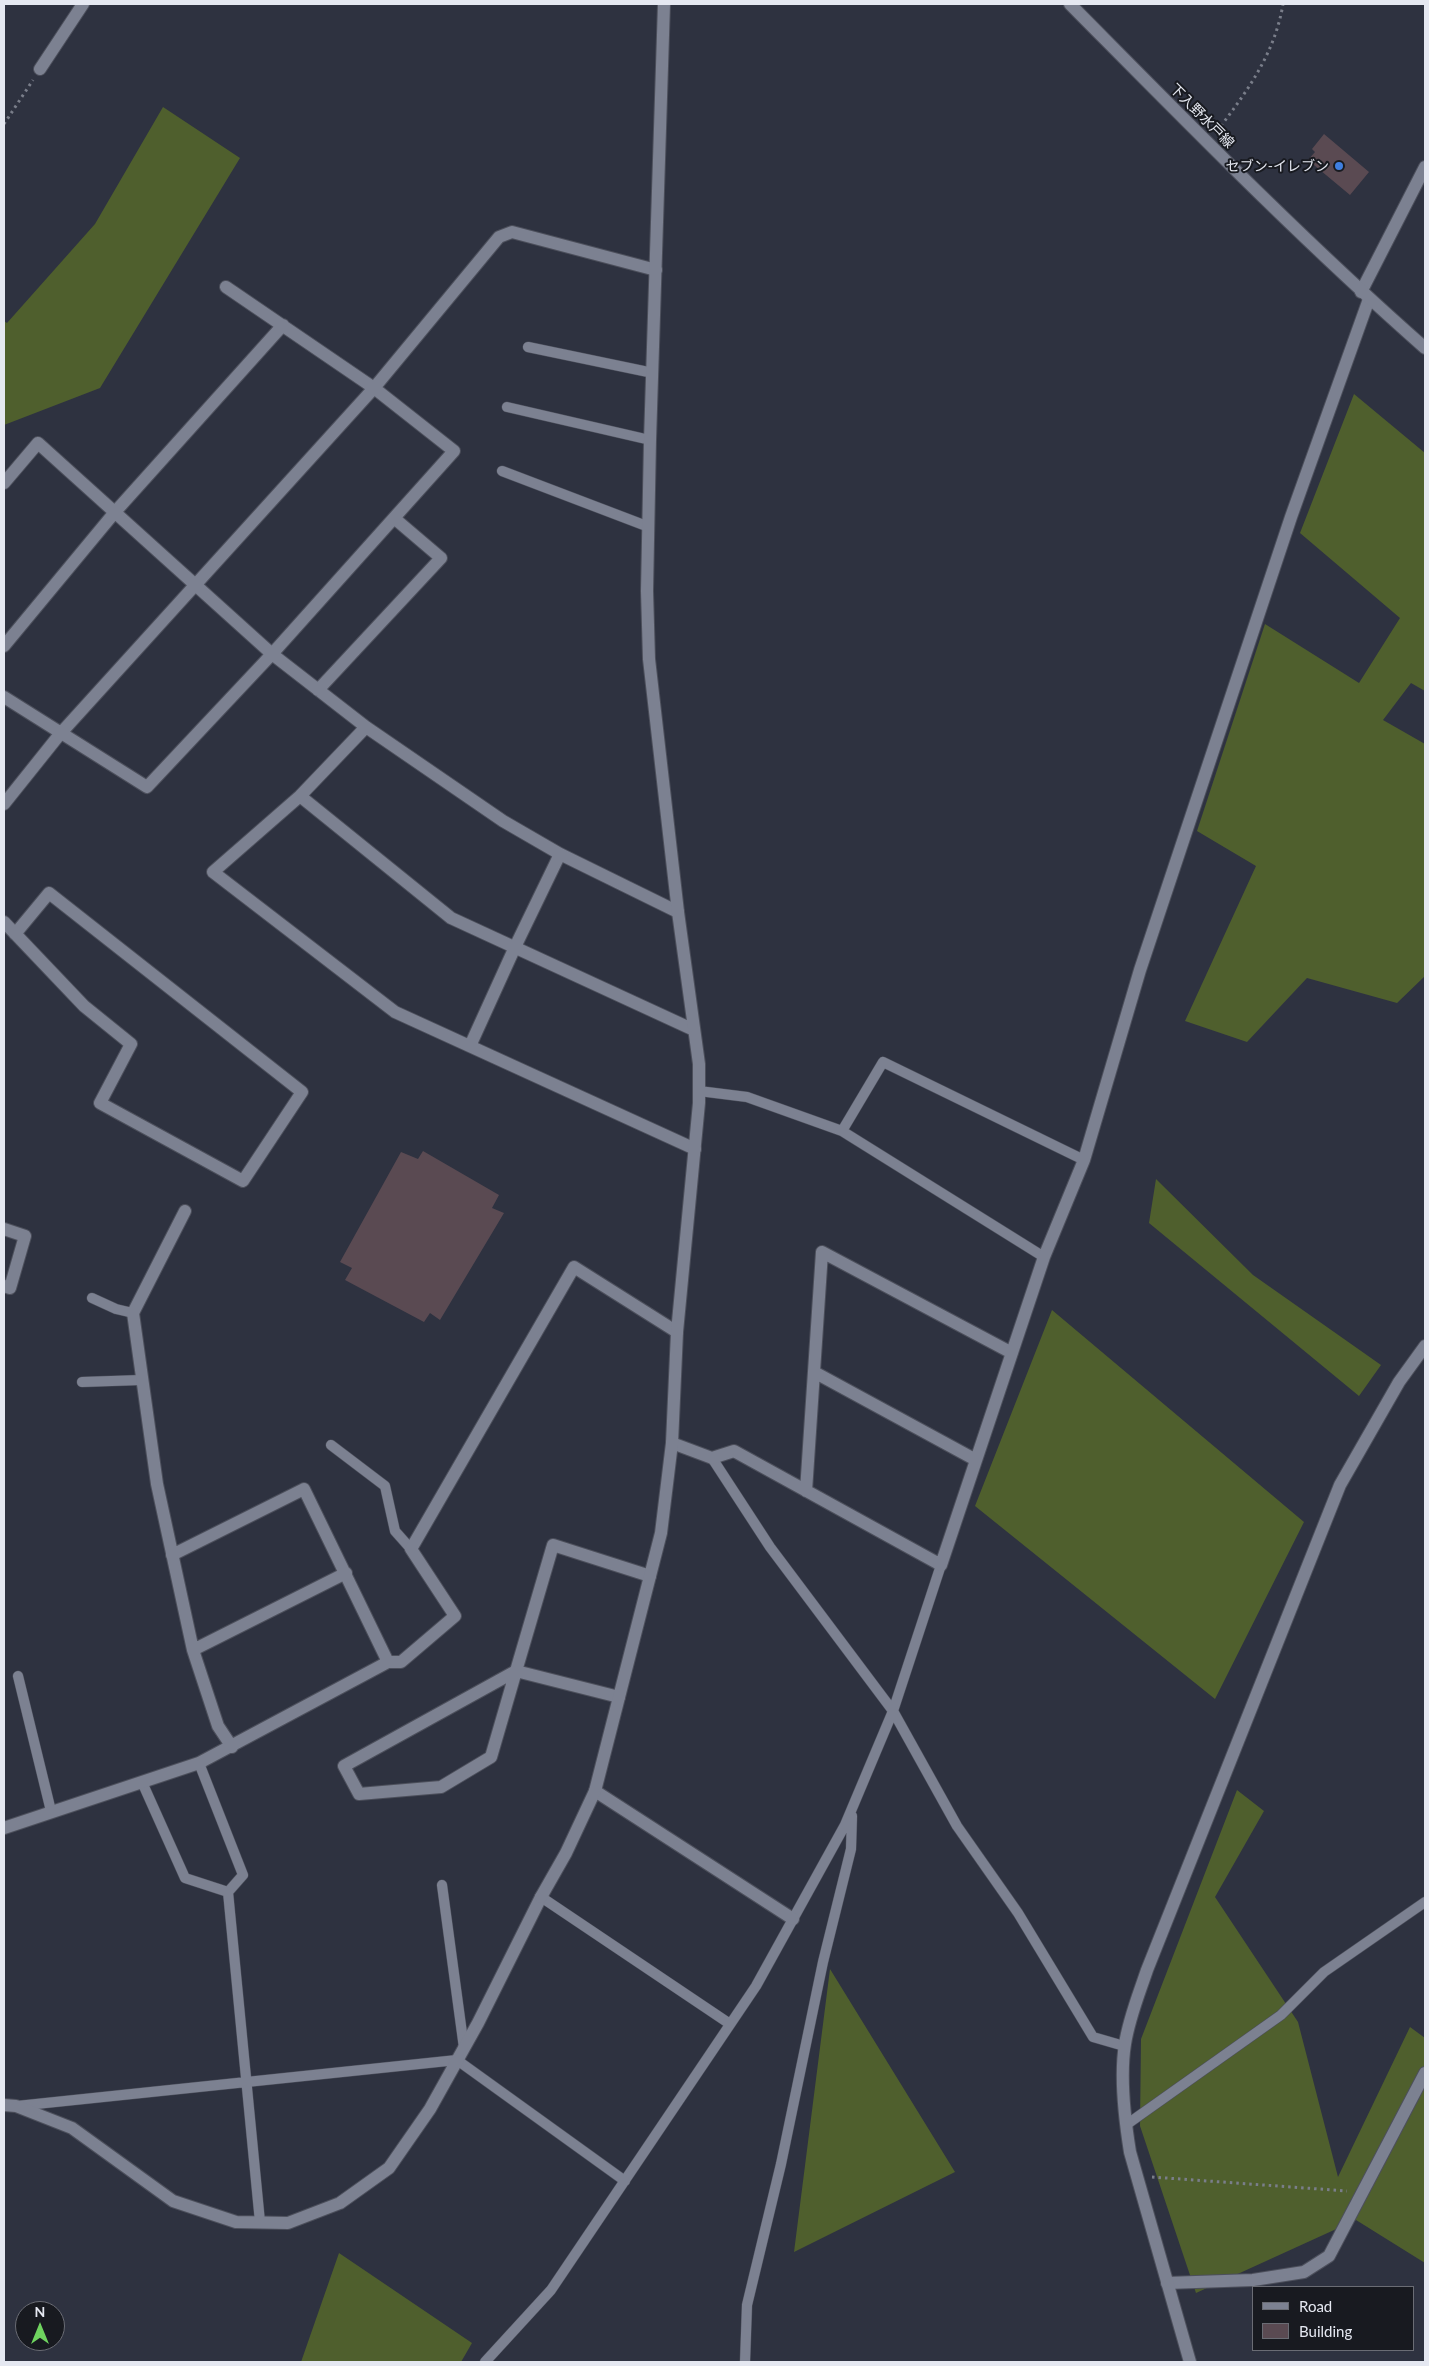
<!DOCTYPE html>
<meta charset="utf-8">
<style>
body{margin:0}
#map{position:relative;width:1429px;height:2366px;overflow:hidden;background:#2e3240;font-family:Lato,sans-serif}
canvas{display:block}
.frame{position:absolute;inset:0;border:5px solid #e5e8f1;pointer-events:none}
.legend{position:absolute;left:1252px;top:2286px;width:162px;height:65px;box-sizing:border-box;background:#181a20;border:1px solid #6a6c74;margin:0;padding:6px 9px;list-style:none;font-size:15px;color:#e5e8f1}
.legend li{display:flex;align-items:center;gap:10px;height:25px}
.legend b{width:25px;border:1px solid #6a6c74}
.north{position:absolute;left:15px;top:2301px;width:50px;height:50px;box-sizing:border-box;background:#181a20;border:1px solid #6a6c74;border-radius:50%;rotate:0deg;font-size:14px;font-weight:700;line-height:20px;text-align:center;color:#e5e8f1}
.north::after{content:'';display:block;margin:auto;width:18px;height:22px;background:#6fd35f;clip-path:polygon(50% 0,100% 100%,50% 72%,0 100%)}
</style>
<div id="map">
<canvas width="1429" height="2366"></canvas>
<div class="frame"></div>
<ul class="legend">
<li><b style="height:6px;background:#7c8191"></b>Road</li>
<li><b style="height:14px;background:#5a4a52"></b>Building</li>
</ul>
<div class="north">N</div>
</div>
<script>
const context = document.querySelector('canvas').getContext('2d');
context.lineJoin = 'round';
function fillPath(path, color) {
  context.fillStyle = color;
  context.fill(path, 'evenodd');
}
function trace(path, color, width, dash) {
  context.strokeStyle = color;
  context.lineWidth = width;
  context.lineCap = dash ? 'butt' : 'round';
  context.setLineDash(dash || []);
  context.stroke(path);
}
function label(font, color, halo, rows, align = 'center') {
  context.font = font + ' Lato,"Noto Sans JP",sans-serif';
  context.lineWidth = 4;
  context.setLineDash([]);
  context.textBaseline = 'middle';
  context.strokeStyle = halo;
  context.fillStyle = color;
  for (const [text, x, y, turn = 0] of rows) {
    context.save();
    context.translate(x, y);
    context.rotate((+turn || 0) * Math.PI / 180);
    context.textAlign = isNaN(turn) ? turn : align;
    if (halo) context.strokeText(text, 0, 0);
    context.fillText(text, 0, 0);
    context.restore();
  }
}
const forest = new Path2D(`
 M 163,107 L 240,158 L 100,388 L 4,425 L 4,321 L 7,323 L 95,224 Z
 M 1354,394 L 1425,453 L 1425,691 L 1411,683 L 1383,720 L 1425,744 L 1425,976 L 1397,1003 L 1307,978 L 1247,1042 L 1185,1021 L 1256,866 L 1197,831 L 1265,624 L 1359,683 L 1400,618 L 1300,533 Z
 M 1156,1179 L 1253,1275 L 1381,1365 L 1359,1396 L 1149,1223 Z
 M 1052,1310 L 1304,1522 L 1215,1699 L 975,1506 Z
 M 1237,1790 L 1264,1811 L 1215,1897 L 1298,2022 L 1338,2177 L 1410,2027 L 1425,2038 L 1425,2263 L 1356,2220 L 1196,2293 L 1140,2126 L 1141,2039 Z
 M 830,1969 L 955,2172 L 794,2252 Z
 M 339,2253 L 472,2343 L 461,2362 L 301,2362 Z`);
const building = new Path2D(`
 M 1324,134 L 1369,172 L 1350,195 L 1308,160 L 1315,152 L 1312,149 Z
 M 423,1151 L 499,1195 L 492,1208 L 504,1213 L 440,1320 L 430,1313 L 424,1322 L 345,1280 L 352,1268 L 340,1262 L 401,1152 L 418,1159 Z`);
const path = new Path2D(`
 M 4,124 L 33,80
 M 1217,131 C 1247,92 1275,53 1283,4
 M 1152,2177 L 1347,2191`);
const lane = new Path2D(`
 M 528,347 L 653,373
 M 507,407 L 650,440
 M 502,471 L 649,527
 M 699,1091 L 747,1097 L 842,1131 L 1044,1257
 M 842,1131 L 883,1062 L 1084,1160
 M 92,1298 L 116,1309 L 133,1313
 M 82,1382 L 141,1380
 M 331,1445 L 385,1486 L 395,1531 L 411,1549
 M 712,1458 L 770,1547 L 893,1711 L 957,1826 L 1018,1913 L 1093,2037 L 1124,2046
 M 18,1676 L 51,1811
 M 199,1763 L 243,1875 L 228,1892
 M 142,1782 L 185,1878 L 228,1892 L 260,2222
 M 442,1885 L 464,2048
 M 541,1897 L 730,2024
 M 17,2106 L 457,2060 L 625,2181
 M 1126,2125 L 1281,2015 L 1324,1972 L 1425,1902
 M 485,2362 L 551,2290 L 756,1986 L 845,1825 L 893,1711 L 941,1565
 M 745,2362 L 747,2305 L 781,2164 L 823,1962 L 851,1849 L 852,1816`);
const street = new Path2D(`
 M 40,69 L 83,4
 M 1361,292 L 1425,167
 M 4,483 L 38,443 L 272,654 L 366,727 L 503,821 L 560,854 L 678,912
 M 4,646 L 115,512 L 283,325
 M 318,690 L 441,558 L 394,518
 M 4,697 L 147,787 L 272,654 L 454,451 L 374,388 L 226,287
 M 366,727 L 300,796 L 213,872 L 395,1012 L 695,1149
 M 300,796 L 451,918 L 694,1030
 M 4,804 L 60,734 L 374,388 L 499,237 L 512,232 L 656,270
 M 4,922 L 84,1006 L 131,1044 L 100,1103 L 243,1181 L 302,1092 L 49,893 L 15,934
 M 470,1046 L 515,947 L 560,854
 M 185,1211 L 133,1313 L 157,1484 L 193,1650 L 218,1726 L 232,1747
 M 4,1229 L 25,1236 L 10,1288 L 4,1286
 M 814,1372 L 976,1460
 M 672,1443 L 712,1458 L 734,1451 L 941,1565 L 1044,1257 L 1084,1160 L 1140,970 L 1291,517 L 1369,299
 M 806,1491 L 822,1252 L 1012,1353
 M 193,1650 L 346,1573
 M 388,1662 L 401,1662 L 455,1616 L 411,1549 L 574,1267 L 677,1332
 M 516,1671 L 491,1757 L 441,1787 L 359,1794 L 344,1766 Z
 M 619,1697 L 516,1671 L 553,1545 L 650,1576
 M 595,1791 L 793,1919
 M 4,1828 L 199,1763 L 388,1662 L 304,1489 L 172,1555
 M 4,2105 L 16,2106 L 72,2128 L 173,2201 L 236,2222 L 288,2223 L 340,2203 L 389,2168 L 430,2109 L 478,2023 L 541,1897
 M 1167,2283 L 1253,2280 L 1304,2272 L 1329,2256 L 1425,2073`);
const secondary = new Path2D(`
 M 1070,4 C 1186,121 1301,239 1425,348
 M 541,1897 L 566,1853 L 595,1791 L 661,1533 L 672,1443 L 677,1332 L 699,1103 L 699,1064 L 678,912 L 649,659 L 647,591 L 650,440 L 664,4
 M 1190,2362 L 1130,2152 C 1125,2121 1120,2075 1125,2044 C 1129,2018 1139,1994 1147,1970 L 1340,1485 L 1399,1382 L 1425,1346`);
const markers = [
 [1339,166,5,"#3f7fe0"]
];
const streetNames = [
 ["下入野水戸線",1202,116,45]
];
const poiNames = [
 ["セブン-イレブン",1329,166]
];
fillPath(forest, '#4f5f2d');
fillPath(building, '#5a4a52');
trace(lane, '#4c4f5b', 11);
trace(street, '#4c4f5b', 14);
trace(secondary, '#4c4f5b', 14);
trace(path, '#7a7e8a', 3, [2.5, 4]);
trace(lane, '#7c8191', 10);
trace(street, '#7c8191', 12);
trace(secondary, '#7c8191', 12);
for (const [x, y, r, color] of markers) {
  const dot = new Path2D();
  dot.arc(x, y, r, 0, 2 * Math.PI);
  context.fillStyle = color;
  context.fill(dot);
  trace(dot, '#181a20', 2);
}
label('14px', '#e5e8f1', '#181a20', streetNames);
label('14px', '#e5e8f1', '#181a20', poiNames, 'right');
</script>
